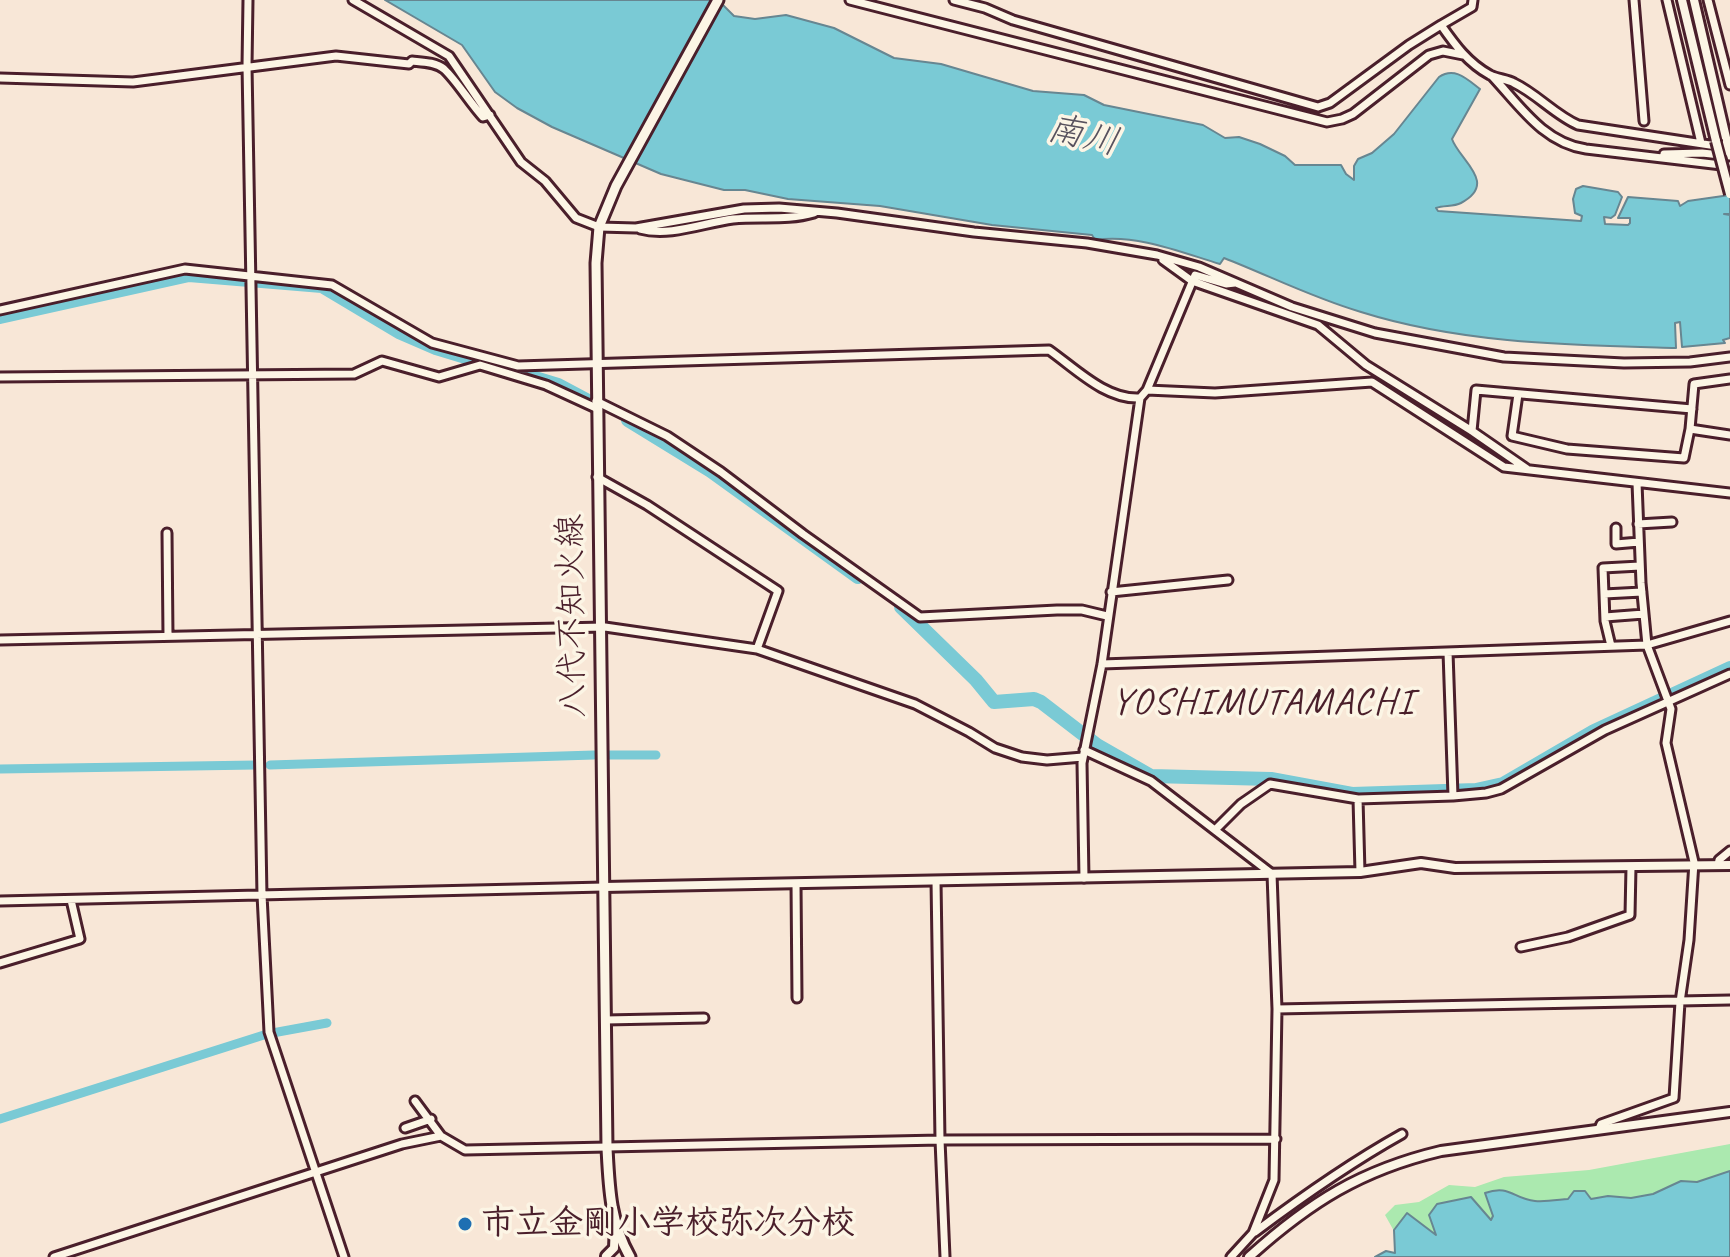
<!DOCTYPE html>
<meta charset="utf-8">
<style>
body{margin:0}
canvas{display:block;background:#f8e7d7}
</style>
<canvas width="1730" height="1257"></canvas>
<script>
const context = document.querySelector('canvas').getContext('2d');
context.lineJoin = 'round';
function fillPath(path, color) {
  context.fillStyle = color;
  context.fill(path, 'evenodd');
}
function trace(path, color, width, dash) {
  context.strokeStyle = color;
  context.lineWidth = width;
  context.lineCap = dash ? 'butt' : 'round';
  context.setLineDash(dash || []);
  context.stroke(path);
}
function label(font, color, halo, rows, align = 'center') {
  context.font = font + ' Caveat,"Klee One",sans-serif';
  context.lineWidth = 7;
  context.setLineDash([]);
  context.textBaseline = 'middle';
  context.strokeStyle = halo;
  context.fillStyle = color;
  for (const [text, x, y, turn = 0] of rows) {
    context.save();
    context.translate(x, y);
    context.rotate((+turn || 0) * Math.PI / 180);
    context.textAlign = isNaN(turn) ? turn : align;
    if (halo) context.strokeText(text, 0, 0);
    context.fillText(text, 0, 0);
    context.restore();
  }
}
const green = new Path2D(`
 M 1730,1144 L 1730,1257 L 1375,1257 L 1386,1251 L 1395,1253 L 1394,1231 L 1385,1215 L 1395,1205 L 1419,1202 L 1449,1185 L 1475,1187 L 1504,1177 L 1589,1170 Z`);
const water = new Path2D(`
 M 385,0 L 718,0 L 734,16 L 755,19 L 786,15 L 834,28 L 894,58 L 941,64 L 1033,91 L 1084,95 L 1104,105 L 1203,125 L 1225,138 L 1239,137 L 1260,144 L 1285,156 L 1295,165 L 1341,165 L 1346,174 L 1354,180 L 1354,166 L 1358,159 L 1372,153 L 1394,134 L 1439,77 C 1455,66 1468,80 1480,89 L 1452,139 C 1459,160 1499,183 1461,203 C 1453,207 1444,205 1436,208 L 1438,211 L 1581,221 L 1582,216 L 1575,213 L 1573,199 L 1576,189 L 1583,186 L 1618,192 L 1622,197 L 1615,215 L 1611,218 L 1604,217 L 1605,224 L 1628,225 L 1630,223 L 1630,218 L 1618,218 L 1628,197 L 1678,201 L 1680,206 L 1688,201 L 1730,195 L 1730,214 L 1724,214 L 1730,215 L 1730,338 L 1723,340 L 1725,343 L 1682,347 L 1680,322 L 1675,323 L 1676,348 C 1570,345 1463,344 1361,312 C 1313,298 1270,276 1224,258 L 1220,264 C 1180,252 1138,234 1095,240 L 1092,235 L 992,225 L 880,206 L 788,199 L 745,190 L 724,190 L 661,174 L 552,127 L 517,108 L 495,92 L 462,45 Z
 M 1730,1171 L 1730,1257 L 1375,1257 L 1386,1251 L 1395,1253 L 1394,1230 L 1407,1213 L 1436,1235 L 1429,1215 L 1437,1204 L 1471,1197 L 1491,1220 L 1493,1216 L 1485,1193 C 1510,1184 1513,1199 1535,1201 C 1545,1202 1557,1200 1568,1199 L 1574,1191 L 1585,1191 L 1591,1199 L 1608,1196 L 1631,1198 L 1653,1194 L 1681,1181 L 1697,1182 Z`);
const canal = new Path2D(`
 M 609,755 L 656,755
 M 270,765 L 594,755
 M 0,769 L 256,765
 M 0,1119 L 267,1034 L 327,1023`);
const river = new Path2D(`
 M 0,317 L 189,275 L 322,286 L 399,332 L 436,348 L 558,385 L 588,401
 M 628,420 L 711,471 L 858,577
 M 901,607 L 976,680 L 994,702 L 1034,699 L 1041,702 L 1097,745 L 1151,776 L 1271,779 L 1352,794 L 1476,790 L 1503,784 L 1594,731 L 1730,668`);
const minor = new Path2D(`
 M 248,0 L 247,66 L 262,895 L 269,1032 L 344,1257
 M 353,0 L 449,56 L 521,162 L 545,181 L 576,218 L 599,227 L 636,228 L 744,209 L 779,208 L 837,213 L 974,232 L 1087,243 L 1157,255 L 1199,267 L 1292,307 L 1375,333 L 1504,357 L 1624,363 L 1690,362 L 1730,357
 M 850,0 L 1327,122 L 1342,119 L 1353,114 L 1429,55 L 1443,51 L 1463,55
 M 954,0 L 985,8 L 1013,20 L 1318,107 L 1330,103 L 1409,45 L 1441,25
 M 1473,0 L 1472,7 L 1441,25 C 1455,45 1468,63 1490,75 C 1498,79 1507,79 1514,83 C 1537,94 1555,115 1578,125 L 1723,147
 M 1634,0 L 1644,121
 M 1667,0 L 1701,143
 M 1708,0 L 1730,85
 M 1493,77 C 1520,106 1544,143 1586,149 L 1730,166
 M 0,78 L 133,82 L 336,56 L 409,64 L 412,61 C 422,62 436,62 444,69 C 457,81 470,103 483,117 L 490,115
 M 1664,154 L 1702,153 L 1730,156
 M 640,229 C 670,237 703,223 733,219 C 760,216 787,221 814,213
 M 1163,260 L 1192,281 L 1318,325 L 1366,365 L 1472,431 L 1527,469
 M 0,310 L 185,269 L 332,285 L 432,343 L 518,366 L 1049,350 C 1076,369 1106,400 1140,398
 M 0,377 L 354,374 L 382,361 L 439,377 L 480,365 L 546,385 L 596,408
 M 1147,390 L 1215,393 L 1372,382 L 1504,467 L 1730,493
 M 1518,394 L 1512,436 L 1567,449 L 1684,458 L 1690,429 L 1694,384 L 1730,379
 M 596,401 L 667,436 L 721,472 L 803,534 L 920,617 L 1057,610 L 1082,610 L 1107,616
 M 1690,429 L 1730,435
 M 1472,431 L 1476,390 L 1692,409
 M 597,477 L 647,505 L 778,591 L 757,649
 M 1638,524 L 1672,522
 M 1616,528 L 1616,544 L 1639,542
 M 167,533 L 168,636
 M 1111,592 L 1228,580
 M 1604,594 L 1642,592
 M 1605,617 L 1644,614
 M 0,640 L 605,627 L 757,649 L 915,704 L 969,732 L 995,748 L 1022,757 L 1047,760 L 1083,757
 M 1611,646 L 1605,621 L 1603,568 L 1640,566
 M 1448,652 L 1453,796
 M 1102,664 L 1647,645 L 1730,621
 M 1084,750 L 1151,781 L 1272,874 L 1277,1009 L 1274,1180 L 1253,1233 L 1231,1257
 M 1358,799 L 1360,872
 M 1215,830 L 1241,804 L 1270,784 L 1358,799 L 1453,796 L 1486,793 L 1501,789 L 1605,730 L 1730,674
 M 1718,865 L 1719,860 L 1730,851
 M 1084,878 L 1082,763 L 1102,664 L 1140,398 L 1147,390 L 1195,275 L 1226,284 L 1235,283
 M 936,881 L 940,1140 L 945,1257
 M 796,884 L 797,998
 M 0,901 L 604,887
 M 1521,947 L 1568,937 L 1630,915 L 1631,867
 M 0,963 L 80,939 L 71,900
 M 1277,1009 L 1730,1000
 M 605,1020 L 704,1018
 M 415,1101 L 441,1136
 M 405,1128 L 431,1119
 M 1599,1129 L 1601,1124 L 1674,1098 L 1680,1002 L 1689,940 L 1694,862 L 1666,743 L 1671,709 L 1647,645 L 1641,583 L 1637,483
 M 1255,1232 C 1303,1196 1350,1163 1402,1134
 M 54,1257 L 402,1144 L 441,1136 L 465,1150 L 940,1140 L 1276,1139`);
const tertiary = new Path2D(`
 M 1682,0 L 1716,141
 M 1694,0 L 1727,142
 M 604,887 L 1360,872 L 1421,863 L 1455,868 L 1730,865
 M 606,1256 L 614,1248 L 615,1225
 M 1249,1257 C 1310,1202 1361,1170 1441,1151 L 1730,1112`);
const secondary = new Path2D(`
 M 630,1257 C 610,1222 609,1187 607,1148 L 596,263 L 599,227 L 616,186 L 718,0`);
const tertiaryBridge = new Path2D(`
 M 1716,141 L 1730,194
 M 1727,142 L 1730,153`);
const markers = [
 [465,1224,8,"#1f6fb2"]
];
const streetNames = [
 ["八代不知火線",573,616,-91]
];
const poiNames = [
 ["市立金剛小学校弥次分校",481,1224]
];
const waterNames = [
 ["南川",1083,137,13]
];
const quarterNames = [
 ["YOSHIMUTAMACHI",1263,703]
];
fillPath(green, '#abe9af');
fillPath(water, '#7acad5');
trace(water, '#678691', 2);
trace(canal, '#7acad5', 9);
trace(river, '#7acad5', 14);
trace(minor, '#4a1f2b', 13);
trace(tertiary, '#4a1f2b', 14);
trace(secondary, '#4a1f2b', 15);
trace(minor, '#fcf5e5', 7);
trace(tertiary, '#fcf5e5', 8);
trace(secondary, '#fcf5e5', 9);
trace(tertiaryBridge, '#4a1f2b', 14, []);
trace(tertiaryBridge, '#fcf5e5', 8);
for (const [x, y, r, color] of markers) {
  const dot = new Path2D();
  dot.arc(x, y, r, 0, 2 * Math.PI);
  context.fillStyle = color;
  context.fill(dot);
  trace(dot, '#fcf5e5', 3);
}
label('34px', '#4a1f2b', '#fcf5e5', streetNames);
label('bold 34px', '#4a1f2b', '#fcf5e5', poiNames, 'left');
label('italic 36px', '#58525e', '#fcf5e5', waterNames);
context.letterSpacing = '2px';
label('38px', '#4a1f2b', '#fcf5e5', quarterNames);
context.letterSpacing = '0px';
</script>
